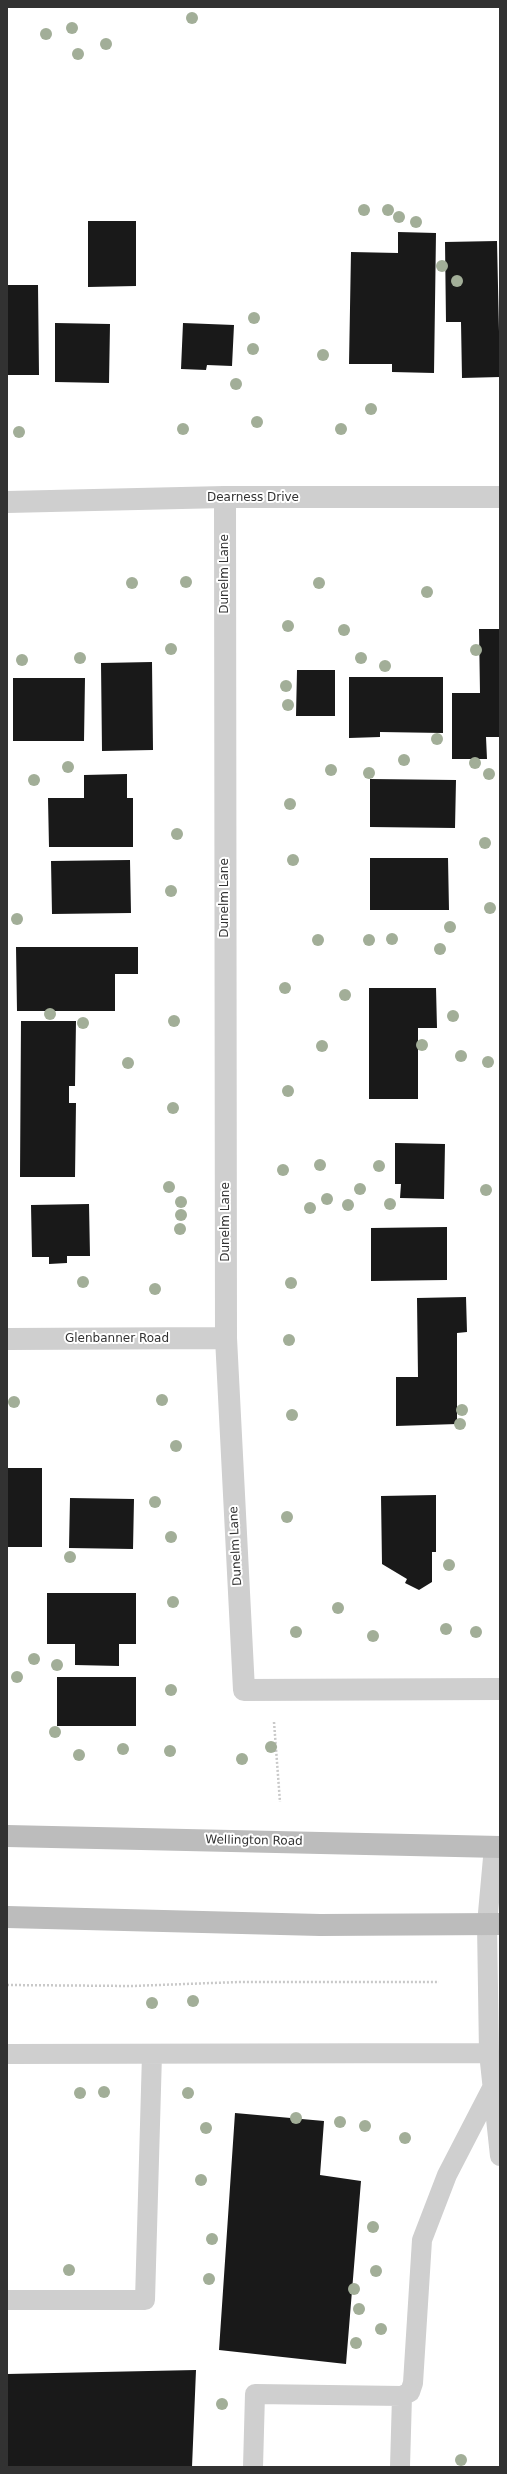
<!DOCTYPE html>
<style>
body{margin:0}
#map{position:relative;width:507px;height:2474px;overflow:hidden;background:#fff;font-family:"DejaVu Sans",sans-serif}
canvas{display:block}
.frame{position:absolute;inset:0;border:8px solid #323232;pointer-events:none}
</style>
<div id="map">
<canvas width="507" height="2474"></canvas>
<div class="frame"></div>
</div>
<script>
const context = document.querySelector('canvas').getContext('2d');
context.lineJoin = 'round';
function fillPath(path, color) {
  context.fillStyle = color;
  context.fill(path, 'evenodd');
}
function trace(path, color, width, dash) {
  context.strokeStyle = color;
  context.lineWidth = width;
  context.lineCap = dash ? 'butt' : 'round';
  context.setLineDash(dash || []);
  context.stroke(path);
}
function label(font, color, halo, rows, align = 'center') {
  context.font = font + ' "DejaVu Sans",sans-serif';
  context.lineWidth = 4;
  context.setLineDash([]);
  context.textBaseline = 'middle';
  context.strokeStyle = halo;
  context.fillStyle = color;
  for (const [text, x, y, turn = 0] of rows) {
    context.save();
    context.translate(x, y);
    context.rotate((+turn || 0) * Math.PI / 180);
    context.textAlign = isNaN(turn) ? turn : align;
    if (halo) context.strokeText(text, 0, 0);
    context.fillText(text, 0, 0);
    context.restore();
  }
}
const building = new Path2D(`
 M 88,221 L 136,221 L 136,286 L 88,287 Z
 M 398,232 L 436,233 L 434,373 L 392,372 L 392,364 L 349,364 L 351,252 L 398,253 Z
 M 497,241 L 500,377 L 462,378 L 461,322 L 446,322 L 445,242 Z
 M 7,285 L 38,285 L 39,375 L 7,375 Z
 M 55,323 L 110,324 L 109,383 L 55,382 Z
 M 183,323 L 234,325 L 232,366 L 207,365 L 206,370 L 181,369 Z
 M 479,629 L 500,629 L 500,737 L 486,737 L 487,759 L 452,759 L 452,693 L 480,693 Z
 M 152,662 L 153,750 L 102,751 L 101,663 Z
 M 297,670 L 335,670 L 335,716 L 296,716 Z
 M 349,677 L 443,677 L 443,733 L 380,732 L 380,737 L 349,738 Z
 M 13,678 L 85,678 L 84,741 L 13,741 Z
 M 127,774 L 127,798 L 133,798 L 133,847 L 49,847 L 48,798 L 84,798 L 84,775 Z
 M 370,779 L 456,780 L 455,828 L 370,827 Z
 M 370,858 L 448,858 L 449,910 L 370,910 Z
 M 130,860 L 131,913 L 52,914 L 51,861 Z
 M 16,947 L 138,947 L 138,974 L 115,974 L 115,1011 L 17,1011 Z
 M 369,988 L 436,988 L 437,1028 L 418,1028 L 418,1099 L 369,1099 Z
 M 21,1021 L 76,1021 L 75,1086 L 69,1086 L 69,1103 L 76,1103 L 75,1177 L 20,1177 Z
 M 395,1143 L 445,1144 L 444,1199 L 400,1198 L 401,1184 L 395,1184 Z
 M 89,1204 L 90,1256 L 67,1256 L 67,1263 L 49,1264 L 49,1257 L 32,1257 L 31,1205 Z
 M 447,1227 L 447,1280 L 371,1281 L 371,1228 Z
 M 466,1297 L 467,1332 L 457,1333 L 457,1424 L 396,1426 L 396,1377 L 418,1377 L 417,1298 Z
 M 7,1468 L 42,1468 L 42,1547 L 7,1547 Z
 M 436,1495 L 436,1552 L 432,1552 L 432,1582 L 419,1590 L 405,1583 L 407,1579 L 382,1564 L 381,1496 Z
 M 70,1498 L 134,1499 L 133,1549 L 69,1548 Z
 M 47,1593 L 136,1593 L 136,1644 L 119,1644 L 119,1666 L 75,1665 L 75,1644 L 47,1644 Z
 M 57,1677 L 136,1677 L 136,1726 L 57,1726 Z
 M 235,2113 L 324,2121 L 320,2175 L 361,2181 L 346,2364 L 219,2350 Z
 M 196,2370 L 192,2467 L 7,2467 L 7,2374 Z`);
const path = new Path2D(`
 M 274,1722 L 280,1802
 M 7,1985 L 132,1986 L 239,1982 L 439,1982`);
const service = new Path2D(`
 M 489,2053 L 500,2156
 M 7,2054 L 489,2053 L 487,1924 L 494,1847
 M 7,2300 L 145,2300 L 152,2054
 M 253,2467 L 255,2394 L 402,2396 L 410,2392 L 413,2383 L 422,2240 L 447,2175 L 492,2088
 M 400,2467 L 402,2396`);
const minor = new Path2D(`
 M 225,497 L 226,1338 L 244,1690 L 500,1689
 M 7,1339 L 226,1338`);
const tertiary = new Path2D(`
 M 7,502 L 225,497 L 500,497`);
const secondary = new Path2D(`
 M 7,1836 L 500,1847
 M 7,1917 L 320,1925 L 500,1924`);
const trees = [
 [192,18],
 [72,28],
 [46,34],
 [106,44],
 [78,54],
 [364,210],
 [388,210],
 [399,217],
 [416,222],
 [442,266],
 [457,281],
 [254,318],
 [253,349],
 [323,355],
 [236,384],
 [371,409],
 [257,422],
 [183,429],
 [341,429],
 [19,432],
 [186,582],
 [132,583],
 [319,583],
 [427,592],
 [288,626],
 [344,630],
 [171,649],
 [476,650],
 [80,658],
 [361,658],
 [22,660],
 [385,666],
 [286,686],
 [288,705],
 [437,739],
 [404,760],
 [475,763],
 [68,767],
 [331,770],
 [369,773],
 [489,774],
 [34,780],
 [290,804],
 [177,834],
 [485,843],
 [293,860],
 [171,891],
 [490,908],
 [17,919],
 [450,927],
 [392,939],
 [318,940],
 [369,940],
 [440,949],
 [285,988],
 [345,995],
 [50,1014],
 [453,1016],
 [174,1021],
 [83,1023],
 [422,1045],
 [322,1046],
 [461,1056],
 [488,1062],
 [128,1063],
 [288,1091],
 [173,1108],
 [320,1165],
 [379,1166],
 [283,1170],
 [169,1187],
 [360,1189],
 [486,1190],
 [327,1199],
 [181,1202],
 [390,1204],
 [348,1205],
 [310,1208],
 [181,1215],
 [180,1229],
 [83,1282],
 [291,1283],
 [155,1289],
 [289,1340],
 [162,1400],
 [14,1402],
 [462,1410],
 [292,1415],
 [460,1424],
 [176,1446],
 [155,1502],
 [287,1517],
 [171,1537],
 [70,1557],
 [449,1565],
 [173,1602],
 [338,1608],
 [446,1629],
 [296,1632],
 [476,1632],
 [373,1636],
 [34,1659],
 [57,1665],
 [17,1677],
 [171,1690],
 [55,1732],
 [271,1747],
 [123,1749],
 [170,1751],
 [79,1755],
 [242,1759],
 [193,2001],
 [152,2003],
 [104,2092],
 [80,2093],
 [188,2093],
 [296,2118],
 [340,2122],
 [365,2126],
 [206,2128],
 [405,2138],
 [201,2180],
 [373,2227],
 [212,2239],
 [69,2270],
 [376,2271],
 [209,2279],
 [354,2289],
 [359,2309],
 [381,2329],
 [356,2343],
 [222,2404],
 [461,2460]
];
const streetNames = [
 ["Dearness Drive",253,498],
 ["Dunelm Lane",225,574,-90],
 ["Dunelm Lane",225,898,-90],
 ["Dunelm Lane",226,1222,-90],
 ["Glenbanner Road",117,1339],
 ["Dunelm Lane",236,1546,-93],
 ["Wellington Road",254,1841,1]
];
fillPath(building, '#191919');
trace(path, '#c9c9c9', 2.5, [2, 2]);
trace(service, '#cfcfcf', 20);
trace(minor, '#cfcfcf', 22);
trace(tertiary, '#cfcfcf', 22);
trace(secondary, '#bcbcbc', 22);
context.fillStyle = '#a2ae98';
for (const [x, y] of trees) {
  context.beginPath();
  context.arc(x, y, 6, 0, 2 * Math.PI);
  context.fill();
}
label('12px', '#323232', '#fff', streetNames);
</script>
